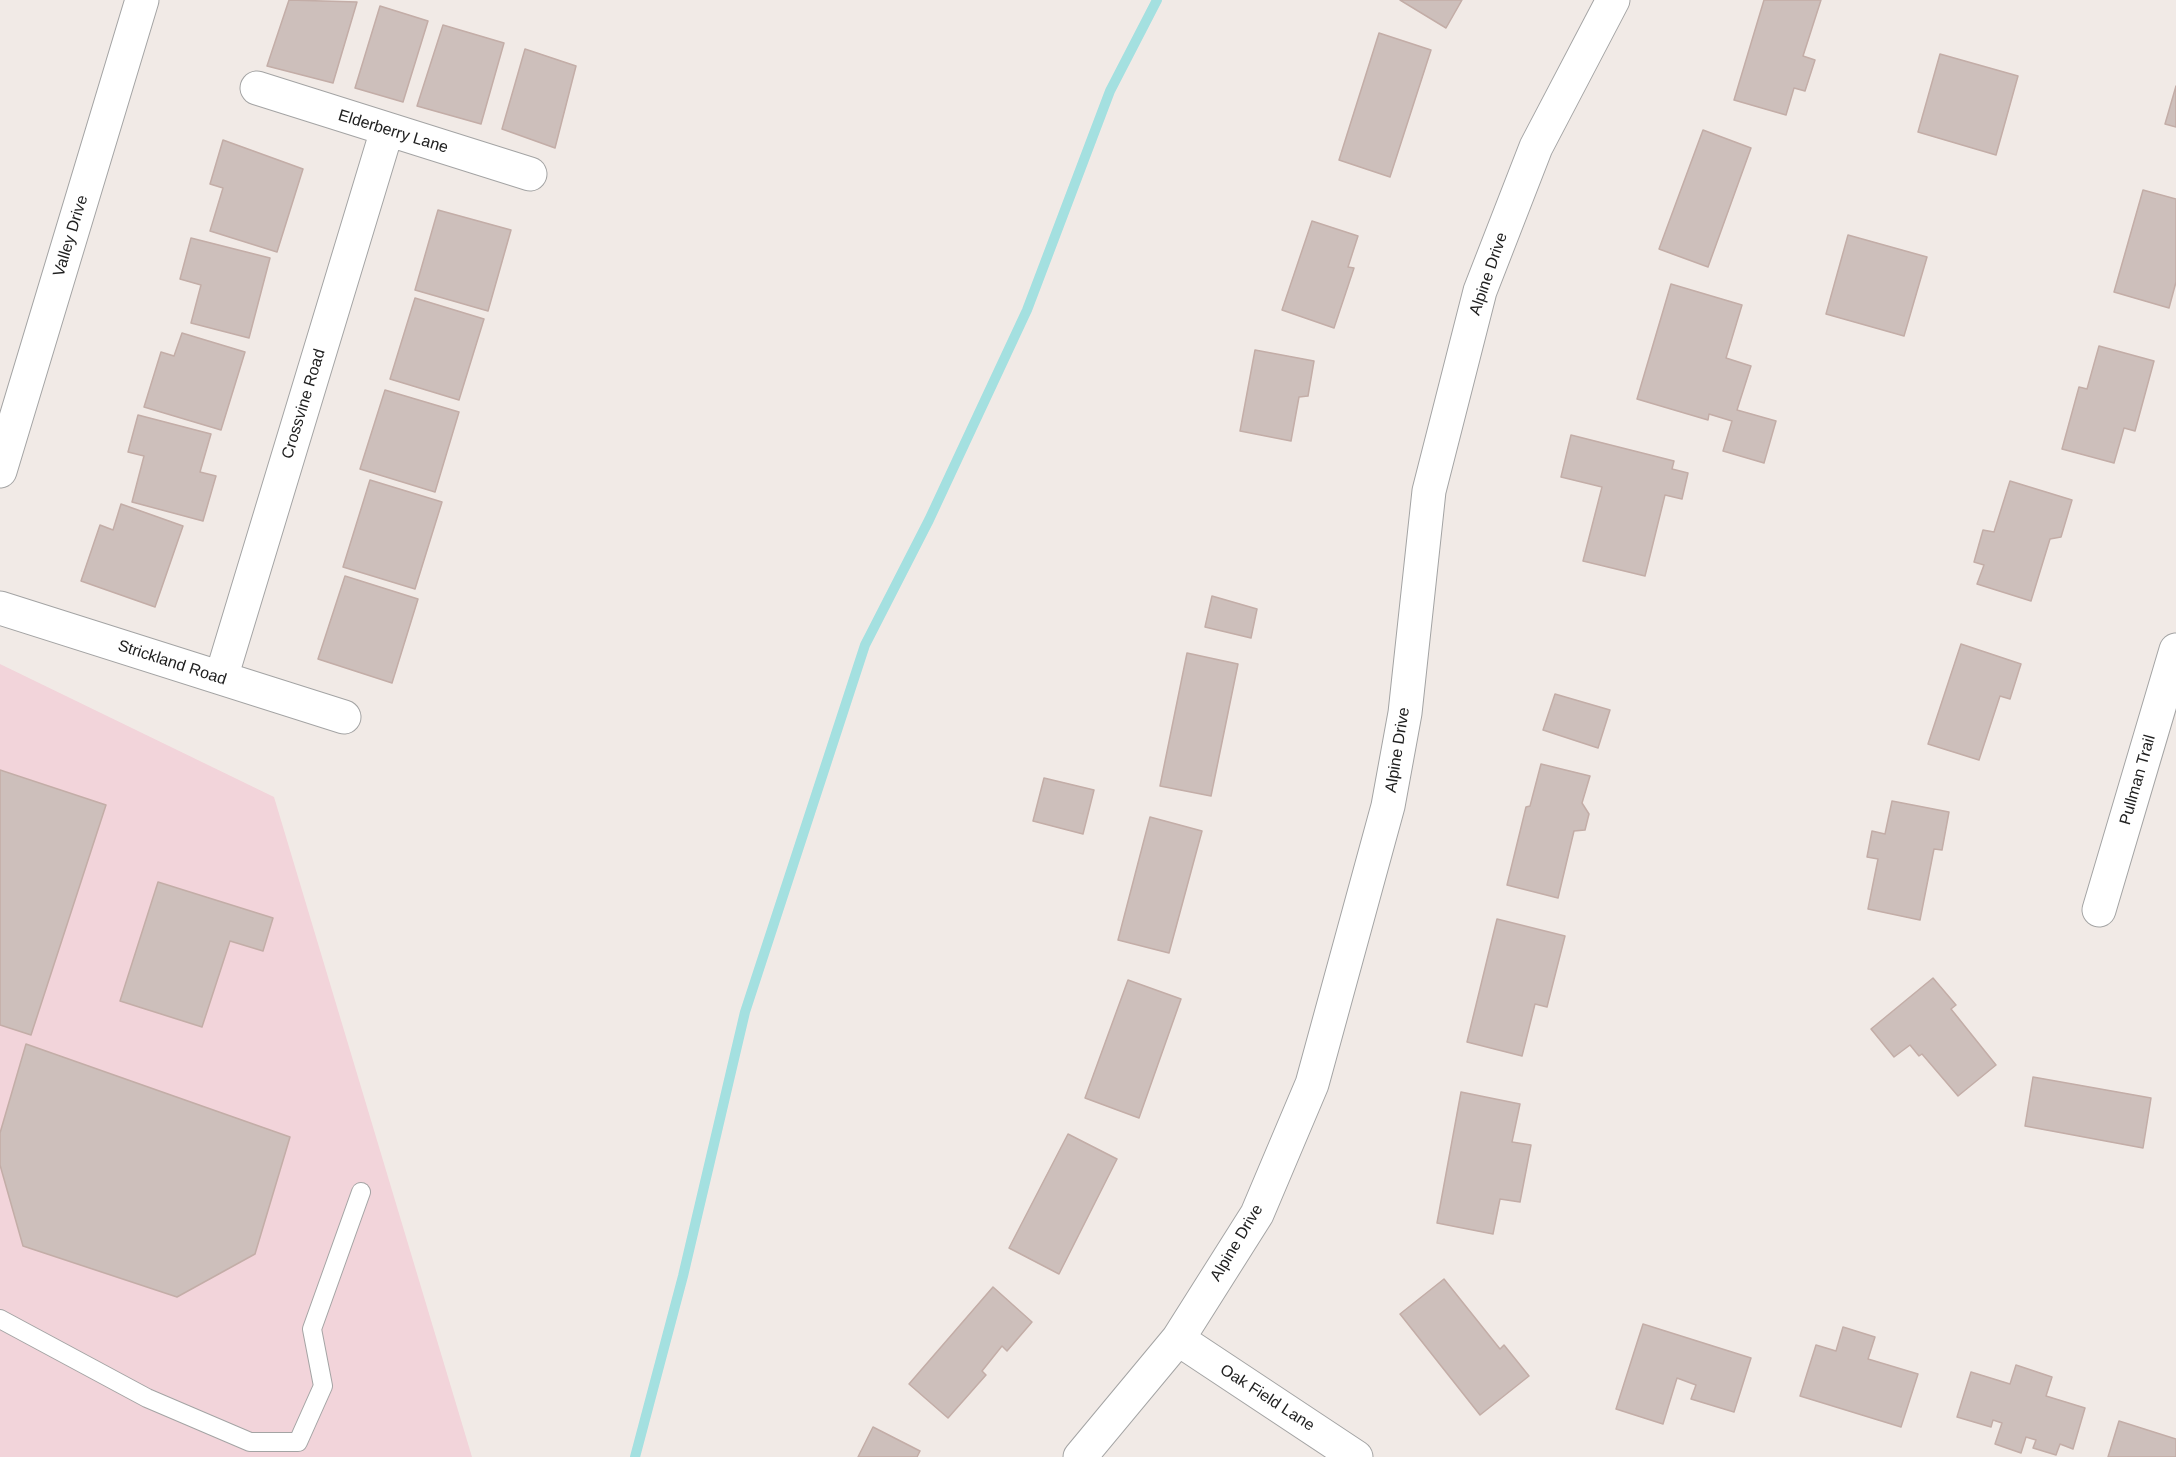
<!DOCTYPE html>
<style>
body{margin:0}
canvas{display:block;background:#f1eae6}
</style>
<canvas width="2176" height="1457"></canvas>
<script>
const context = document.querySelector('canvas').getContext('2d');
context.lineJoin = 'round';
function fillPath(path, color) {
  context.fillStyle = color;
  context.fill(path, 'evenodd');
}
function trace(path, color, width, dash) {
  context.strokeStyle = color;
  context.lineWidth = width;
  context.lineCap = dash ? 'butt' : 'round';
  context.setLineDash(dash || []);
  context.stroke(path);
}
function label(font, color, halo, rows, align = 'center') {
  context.font = font + ' Helvetica,sans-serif';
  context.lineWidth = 5;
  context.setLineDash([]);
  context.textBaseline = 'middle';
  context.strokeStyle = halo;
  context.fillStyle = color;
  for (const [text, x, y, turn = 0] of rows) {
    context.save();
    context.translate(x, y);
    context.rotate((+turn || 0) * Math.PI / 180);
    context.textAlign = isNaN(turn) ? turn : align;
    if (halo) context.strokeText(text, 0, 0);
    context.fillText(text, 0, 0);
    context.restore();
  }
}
const commercial = new Path2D(`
 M 0,664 L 274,797 L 472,1457 L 0,1457 Z`);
const stream = new Path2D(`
 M 635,1457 L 683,1276 L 745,1012 L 865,645 L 929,520 L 1027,310 L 1110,91 L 1157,0`);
const building = new Path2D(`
 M 289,0 L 357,2 L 333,83 L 267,66 Z
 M 1400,0 L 1462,0 L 1446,28 Z
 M 1764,0 L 1821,0 L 1803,56 L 1815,60 L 1805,91 L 1794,88 L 1786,115 L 1734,100 Z
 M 380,6 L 428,21 L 403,102 L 355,88 Z
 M 443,25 L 504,43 L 481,124 L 417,106 Z
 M 1379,33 L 1431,50 L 1390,177 L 1339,160 Z
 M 525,49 L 576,66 L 555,148 L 502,129 Z
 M 1940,54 L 2018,76 L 1996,155 L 1918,132 Z
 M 2176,86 L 2176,127 L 2165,124 Z
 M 1703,130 L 1751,148 L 1708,267 L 1659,249 Z
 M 223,140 L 303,169 L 277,252 L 210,231 L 223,188 L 210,184 Z
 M 2143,190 L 2176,199 L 2176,282 L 2169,308 L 2114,292 Z
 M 438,210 L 511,230 L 488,311 L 415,290 Z
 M 1312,221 L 1358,236 L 1348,267 L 1354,268 L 1334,328 L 1282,310 Z
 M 1848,235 L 1927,257 L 1904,336 L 1826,314 Z
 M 191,238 L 270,258 L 249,338 L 191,323 L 201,285 L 180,279 Z
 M 1671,284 L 1742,305 L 1726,358 L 1751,366 L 1737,410 L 1776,421 L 1764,463 L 1723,451 L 1732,421 L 1709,414 L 1708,420 L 1637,399 Z
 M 415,298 L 484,319 L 459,400 L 390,379 Z
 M 182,333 L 245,352 L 221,430 L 144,407 L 161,352 L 174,356 Z
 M 2099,346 L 2154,361 L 2135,431 L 2124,428 L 2114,463 L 2062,449 L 2079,387 L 2087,389 Z
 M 1255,350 L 1314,361 L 1308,396 L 1299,397 L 1291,441 L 1240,431 Z
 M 385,390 L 459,412 L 435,492 L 360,469 Z
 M 138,415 L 211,434 L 200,472 L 216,476 L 203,521 L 132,502 L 144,456 L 128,452 Z
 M 1571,435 L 1674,461 L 1672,469 L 1688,473 L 1682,499 L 1665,495 L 1645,576 L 1583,561 L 1602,487 L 1561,477 Z
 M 370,480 L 442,502 L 415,589 L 343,567 Z
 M 2010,481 L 2072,500 L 2061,537 L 2050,539 L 2031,601 L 1977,584 L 1984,565 L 1974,562 L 1983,530 L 1994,532 Z
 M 121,504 L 183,526 L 155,607 L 81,581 L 100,525 L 113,530 Z
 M 345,576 L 418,599 L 392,683 L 318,659 Z
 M 1212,596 L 1257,609 L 1251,638 L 1205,627 Z
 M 1961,644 L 2021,664 L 2010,699 L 2000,696 L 1979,760 L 1928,744 Z
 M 1187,653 L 1238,664 L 1211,796 L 1160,786 Z
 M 1555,694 L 1610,710 L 1598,748 L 1543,730 Z
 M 1541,764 L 1590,776 L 1582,803 L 1589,814 L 1585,830 L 1574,831 L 1558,898 L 1507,885 L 1526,807 L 1530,806 Z
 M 0,770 L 106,805 L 31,1035 L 0,1025 Z
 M 1044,778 L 1094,790 L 1083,834 L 1033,821 Z
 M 1892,801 L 1949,812 L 1942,850 L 1934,849 L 1920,920 L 1868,909 L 1878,859 L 1867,857 L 1872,831 L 1885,834 Z
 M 1150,817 L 1202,831 L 1169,953 L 1118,940 Z
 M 158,882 L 273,918 L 263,951 L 230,941 L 202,1027 L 120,1001 Z
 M 1497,919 L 1565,936 L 1547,1007 L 1535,1004 L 1522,1056 L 1467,1042 Z
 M 1933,978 L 1956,1005 L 1951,1009 L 1996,1065 L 1958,1096 L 1922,1054 L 1919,1056 L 1910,1045 L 1894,1057 L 1871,1029 Z
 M 1128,980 L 1181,999 L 1139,1118 L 1085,1098 Z
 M 26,1044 L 290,1137 L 255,1254 L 177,1297 L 23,1246 L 0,1165 L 0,1133 Z
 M 2033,1077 L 2151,1098 L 2143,1148 L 2025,1126 Z
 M 1461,1092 L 1520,1104 L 1512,1142 L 1531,1145 L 1520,1202 L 1500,1199 L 1493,1234 L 1437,1223 Z
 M 1068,1134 L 1117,1159 L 1059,1274 L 1009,1248 Z
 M 1444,1279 L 1500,1349 L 1504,1345 L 1529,1376 L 1480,1415 L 1400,1314 Z
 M 993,1287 L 1032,1322 L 1007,1351 L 1002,1346 L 982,1371 L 986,1375 L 948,1418 L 909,1384 Z
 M 1643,1324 L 1751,1358 L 1734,1412 L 1691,1399 L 1696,1385 L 1677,1378 L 1663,1424 L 1616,1409 Z
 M 1843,1327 L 1875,1337 L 1868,1359 L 1918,1374 L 1901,1427 L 1800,1396 L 1816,1345 L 1836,1351 Z
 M 2016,1365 L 2052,1377 L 2046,1396 L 2085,1408 L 2073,1449 L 2060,1444 L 2056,1455 L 2033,1448 L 2036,1440 L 2026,1437 L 2021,1453 L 1995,1444 L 2002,1423 L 1993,1420 L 1991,1427 L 1957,1417 L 1971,1372 L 2010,1384 Z
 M 2119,1421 L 2176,1439 L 2176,1457 L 2108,1457 Z
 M 873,1427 L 920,1451 L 917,1457 L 858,1457 Z`);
const service = new Path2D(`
 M 0,1319 L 147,1398 L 250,1442 L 298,1442 L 323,1386 L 312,1329 L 361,1192`);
const minor = new Path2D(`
 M 257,88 L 530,174
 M 0,471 L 142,0
 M 0,608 L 344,717
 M 221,678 L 387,130
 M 2099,910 L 2176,650
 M 1178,1339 L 1356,1457
 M 1080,1457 L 1178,1339 L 1257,1214 L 1312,1084 L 1388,806 L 1405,713 L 1429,491 L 1480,291 L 1536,147 L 1613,0`);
const streetNames = [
 ["Elderberry Lane",393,132,17],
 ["Valley Drive",71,236,-73],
 ["Alpine Drive",1489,274,-71],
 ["Crossvine Road",304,404,-73],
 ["Strickland Road",172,663,18],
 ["Alpine Drive",1398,750,-81],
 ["Pullman Trail",2138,780,-74],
 ["Alpine Drive",1237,1243,-59],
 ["Oak Field Lane",1267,1398,33]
];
fillPath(commercial, '#f2d4da');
trace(stream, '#a4e0e0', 10);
fillPath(building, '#cdbfbb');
trace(building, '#c3ada7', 1.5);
trace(service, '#a4a4a4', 20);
trace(minor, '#a4a4a4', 35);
trace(service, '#fff', 18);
trace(minor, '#fff', 33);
label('16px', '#202020', '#fff', streetNames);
</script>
